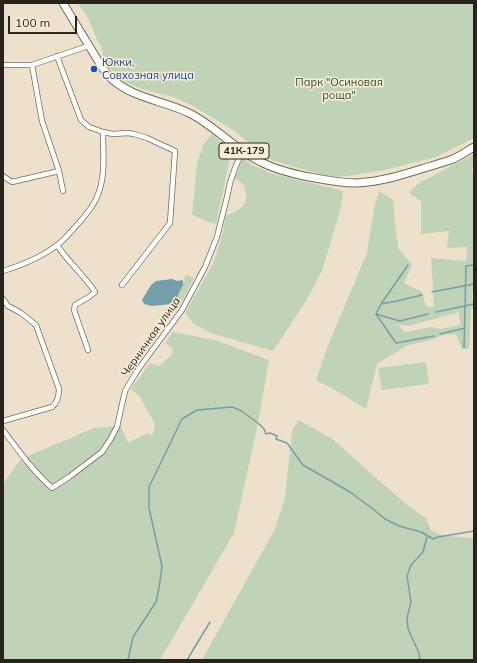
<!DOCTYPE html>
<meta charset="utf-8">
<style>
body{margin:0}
#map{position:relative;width:477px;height:663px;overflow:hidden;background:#ede1cb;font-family:Mulish,sans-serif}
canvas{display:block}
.frame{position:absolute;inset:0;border:4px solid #28231b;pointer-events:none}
.scale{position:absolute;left:8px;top:16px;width:69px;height:18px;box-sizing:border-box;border:2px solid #28231b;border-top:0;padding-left:5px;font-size:12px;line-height:14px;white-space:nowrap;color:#28231b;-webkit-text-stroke:3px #faeed8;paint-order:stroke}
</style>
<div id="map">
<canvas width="477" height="663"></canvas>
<div class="frame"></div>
<div class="scale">100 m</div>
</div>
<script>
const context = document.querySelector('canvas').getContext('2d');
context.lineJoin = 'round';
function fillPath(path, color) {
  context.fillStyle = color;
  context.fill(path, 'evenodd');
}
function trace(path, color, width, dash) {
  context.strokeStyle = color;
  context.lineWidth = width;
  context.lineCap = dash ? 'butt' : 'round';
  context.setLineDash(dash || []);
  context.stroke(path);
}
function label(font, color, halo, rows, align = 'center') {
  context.font = font + ' Mulish,sans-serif';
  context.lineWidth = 3;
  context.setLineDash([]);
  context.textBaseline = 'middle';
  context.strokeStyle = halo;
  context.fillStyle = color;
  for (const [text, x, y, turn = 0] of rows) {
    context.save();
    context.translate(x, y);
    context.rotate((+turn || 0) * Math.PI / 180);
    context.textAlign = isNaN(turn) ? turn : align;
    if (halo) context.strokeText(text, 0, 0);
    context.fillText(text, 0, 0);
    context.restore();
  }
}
const green = new Path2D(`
 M 78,3 L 474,3 L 474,138 L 436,157 L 384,170 L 348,176 L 329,177 L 272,160 L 264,155 L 233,130 L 193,106 L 174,97 L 141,89 L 126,82 L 105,64 L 101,46 L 98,42 L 89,20 Z
 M 212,134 L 227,147 L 231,153 L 216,224 L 206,221 L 192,215 L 197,164 L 203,145 Z
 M 474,154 L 474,167 L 472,168 L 474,182 L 474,287 L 473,288 L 472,299 L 474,299 L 474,309 L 471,309 L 469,349 L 462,349 L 456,334 L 442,335 L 434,339 L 406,346 L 377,364 L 366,409 L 335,390 L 316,380 L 329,343 L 367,253 L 375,204 L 379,191 L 393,200 L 395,224 L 398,248 L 412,265 L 404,283 L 422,292 L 426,306 L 434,307 L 431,258 L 466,261 L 467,247 L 447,248 L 449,231 L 421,234 L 421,201 L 409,193 L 419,183 ZM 459,312 L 460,325 L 441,329 L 432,327 L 405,332 L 397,324 L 409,326 Z
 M 243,158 L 250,164 L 270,173 L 343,191 L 341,207 L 322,271 L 306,301 L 273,351 L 211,333 L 194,324 L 185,313 L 209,271 L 214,261 L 222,236 L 226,215 L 235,212 L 243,206 L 247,196 L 243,184 L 235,178 Z
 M 186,275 L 194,278 L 179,307 L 176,309 L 174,308 C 173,298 181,293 183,284 C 184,280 184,280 186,275 Z
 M 173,332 L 215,340 L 269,360 L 258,423 L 234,533 L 160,660 L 3,660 L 3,484 L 21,459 L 94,428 L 121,426 L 128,443 L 148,433 L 150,435 L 153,434 L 155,424 L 140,397 L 131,389 L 150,363 L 159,366 C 162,363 173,355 173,350 C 172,347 168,345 165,343 Z
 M 426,362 L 429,384 L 382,390 L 378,368 Z
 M 298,420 L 331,438 L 407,505 L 426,518 L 431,531 L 445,536 L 474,538 L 474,660 L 202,660 L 275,529 L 285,498 L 292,432 Z`);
const water = new Path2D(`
 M 172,279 L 177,281 L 182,280 L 183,281 L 183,285 L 174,303 L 171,304 L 152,306 L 144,304 L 142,300 L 151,285 L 156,281 Z`);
const stream = new Path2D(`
 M 408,265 L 381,304 L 376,314 L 396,343 L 434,336
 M 432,292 L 474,284
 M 381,304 L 397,301 L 422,295
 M 436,312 L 474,304
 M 376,314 L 400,321 L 428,314
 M 440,334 L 465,328
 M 464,348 L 466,266 L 474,265
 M 128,660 L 133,637 L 156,602 L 159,588 L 162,566 L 149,508 L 149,487 L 182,419 L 197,410 L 232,407 L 240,410 L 258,423 L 264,429 L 266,434 L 270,433 L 277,436 L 276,439 L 287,443 L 303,465 L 350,492 L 373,509 L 385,519 L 399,526 L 421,532 L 433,539 L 438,537 L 474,531
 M 187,660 L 210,622
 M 420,660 L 419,653 L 408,629 L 407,618 L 411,602 L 407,576 L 411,565 L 423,552 L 427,537`);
const street = new Path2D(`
 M 57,56 L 81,120 L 89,127 L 103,132 L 113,134 L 128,133 L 134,134 L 147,138 L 175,151 L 170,223 L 122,285
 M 3,65 L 32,65 L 88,46
 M 32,65 L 42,121 L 59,171 L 63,191
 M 3,176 L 12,182 L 59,171
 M 57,245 C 68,262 84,275 95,292 L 89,297 L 75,305 L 74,310 L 88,350
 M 3,271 C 23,265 44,256 61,242 C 67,237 72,230 78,224 C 85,216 93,207 97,197 C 106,177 103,154 103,132
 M 3,299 L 8,306 L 21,313 L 36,325 L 59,389 C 59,396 58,402 52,407 L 3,421
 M 3,430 C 18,450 33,471 52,488 L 69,477 L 102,452 L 110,440 L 117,427 L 125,391 L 137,371 L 182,310 L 205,267 L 217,237 L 227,197 L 230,183 L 235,168 L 243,150`);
const primary = new Path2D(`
 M 63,3 L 100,64 C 104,70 108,76 113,80 C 135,99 166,101 191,114 C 216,127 236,150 261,162 C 274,169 290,173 304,176 C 321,179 338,183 356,183 C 379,182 399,176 421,169 C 431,166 442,163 453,159 C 460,156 467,151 474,147`);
const markers = [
 [94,69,4,"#1a4fb4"]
];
const shields = [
 [244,151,50]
];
const shieldNames = [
 ["41К-179",244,151]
];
const transitNames = [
 ["Юкки,",102,63],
 ["Совхозная улица",102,76]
];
const parkNames = [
 ["Парк \"Осиновая",339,83],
 ["роща\"",339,96]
];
const streetNames = [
 ["Черничная улица",151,337,-55]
];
fillPath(green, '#c0d3b6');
fillPath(water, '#729faa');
trace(stream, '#729faa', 1.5);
trace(street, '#756a57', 6);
trace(primary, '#756a57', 9);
trace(street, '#fff', 4.5);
trace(primary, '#fff', 7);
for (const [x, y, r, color] of markers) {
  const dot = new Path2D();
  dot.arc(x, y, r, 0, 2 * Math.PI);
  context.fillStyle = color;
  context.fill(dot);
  trace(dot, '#faeed8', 1.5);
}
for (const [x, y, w] of shields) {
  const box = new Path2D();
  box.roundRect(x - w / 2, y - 8, w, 16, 3);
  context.fillStyle = '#faeed8';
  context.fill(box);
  trace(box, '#28231b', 1);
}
label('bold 10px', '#28231b', null, shieldNames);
label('11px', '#164399', '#faeed8', transitNames, 'left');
label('11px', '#2f4c1e', '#faeed8', parkNames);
label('11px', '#28231b', '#faeed8', streetNames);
</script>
